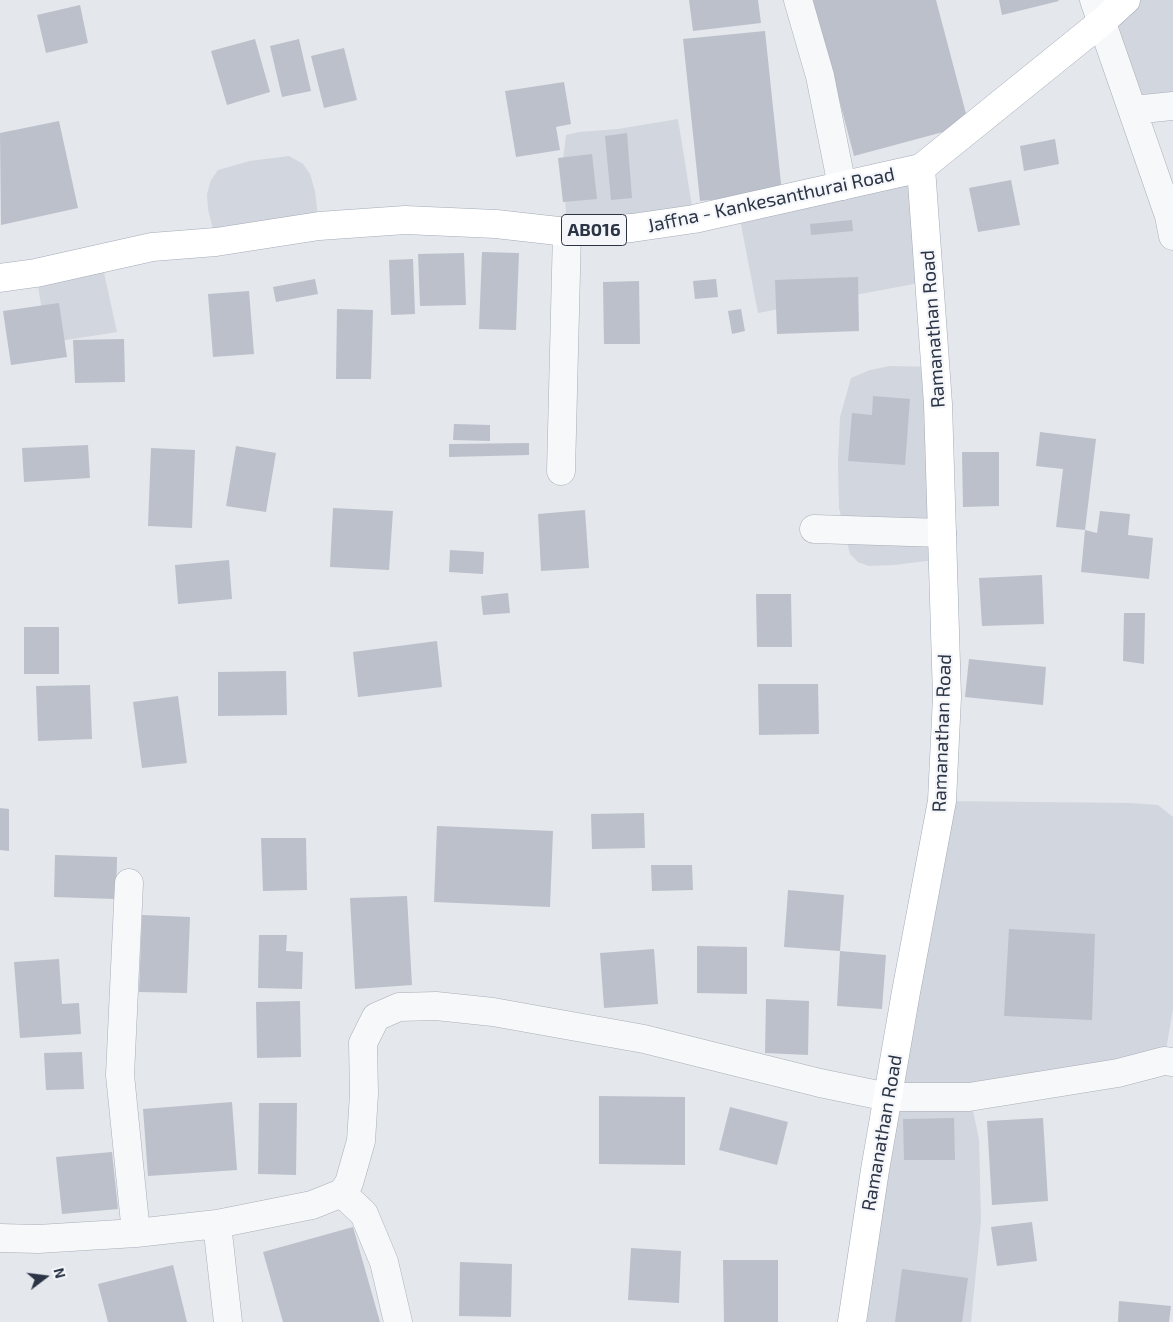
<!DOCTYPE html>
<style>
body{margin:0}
#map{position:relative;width:1173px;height:1322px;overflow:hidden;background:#e4e7ec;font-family:"Exo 2",sans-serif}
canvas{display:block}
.north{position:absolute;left:20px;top:1252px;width:50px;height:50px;-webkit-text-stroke:4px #f4f6f9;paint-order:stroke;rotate:75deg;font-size:14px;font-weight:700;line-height:20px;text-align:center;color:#2b3445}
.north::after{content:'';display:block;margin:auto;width:18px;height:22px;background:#2b3445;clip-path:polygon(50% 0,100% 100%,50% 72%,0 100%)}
</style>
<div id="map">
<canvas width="1173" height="1322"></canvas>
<div class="north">N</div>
</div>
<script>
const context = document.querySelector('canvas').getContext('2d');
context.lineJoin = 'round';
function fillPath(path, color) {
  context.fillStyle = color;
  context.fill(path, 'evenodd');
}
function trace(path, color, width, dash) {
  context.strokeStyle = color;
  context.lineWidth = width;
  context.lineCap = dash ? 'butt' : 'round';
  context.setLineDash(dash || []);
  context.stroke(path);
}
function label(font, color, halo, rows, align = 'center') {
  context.font = font + ' "Exo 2",sans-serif';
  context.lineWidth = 4.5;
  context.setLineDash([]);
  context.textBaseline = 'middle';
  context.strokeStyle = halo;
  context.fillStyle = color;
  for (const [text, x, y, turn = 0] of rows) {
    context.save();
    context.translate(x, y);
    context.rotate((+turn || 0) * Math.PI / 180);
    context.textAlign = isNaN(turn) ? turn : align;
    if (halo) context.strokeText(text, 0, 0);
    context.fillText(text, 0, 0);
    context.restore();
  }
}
const built = new Path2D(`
 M 1126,0 L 1173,0 L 1173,106 L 1133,110 L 1103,21 Z
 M 678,119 L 694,219 L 567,232 L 563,160 L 566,135 L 579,132 L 618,129 Z
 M 289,156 L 303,164 L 310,174 L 315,191 L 319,226 L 216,242 L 208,209 L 207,194 L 211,180 L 218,170 L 250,161 Z
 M 921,168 L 930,281 L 758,313 L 738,209 Z
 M 101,259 L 117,332 L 47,343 L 36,273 Z
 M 890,366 L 936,367 L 943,559 L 894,565 L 869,566 L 858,562 L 850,554 L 839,508 L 838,463 L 840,417 L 851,378 L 870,370 Z
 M 942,801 L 1130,803 L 1158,805 L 1173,817 L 1173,1009 L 1164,1061 L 970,1097 L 979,1139 L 981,1221 L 971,1322 L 852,1322 Z`);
const building = new Path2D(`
 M 689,0 L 758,0 L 761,23 L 693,31 Z
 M 813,0 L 936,0 L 969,125 L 854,156 Z
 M 999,0 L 1058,0 L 1059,1 L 1002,15 Z
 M 80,5 L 88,43 L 46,53 L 37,15 Z
 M 765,31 L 782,193 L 700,201 L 683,39 Z
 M 255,39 L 270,92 L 227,105 L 211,51 Z
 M 299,39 L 311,91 L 282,97 L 270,46 Z
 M 344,48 L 357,100 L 324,108 L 311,56 Z
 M 564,82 L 571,124 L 556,127 L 560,150 L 516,157 L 505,91 Z
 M 59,121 L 78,208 L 1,225 L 0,133 Z
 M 627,133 L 632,198 L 611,200 L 605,136 Z
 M 1055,139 L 1059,164 L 1024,171 L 1020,146 Z
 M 592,154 L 597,199 L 563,202 L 558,158 Z
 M 1011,180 L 1020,225 L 978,232 L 969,188 Z
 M 852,220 L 853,231 L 811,235 L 810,224 Z
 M 482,252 L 519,253 L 516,330 L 479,329 Z
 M 464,253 L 466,305 L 420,306 L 418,254 Z
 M 413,259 L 415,314 L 391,315 L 389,260 Z
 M 858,277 L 859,331 L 777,334 L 775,280 Z
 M 315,279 L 318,294 L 276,302 L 273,287 Z
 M 716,279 L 718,297 L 695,299 L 693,281 Z
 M 639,281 L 640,344 L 604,344 L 603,282 Z
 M 249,291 L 254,354 L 213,357 L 208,294 Z
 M 59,303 L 67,357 L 11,365 L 3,311 Z
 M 337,309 L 373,310 L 371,379 L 336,379 Z
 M 741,309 L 745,331 L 732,334 L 728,311 Z
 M 124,339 L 125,382 L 75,383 L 73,340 Z
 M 873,396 L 910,399 L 905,465 L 848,461 L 852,413 L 872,415 Z
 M 454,424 L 490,425 L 490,441 L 453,440 Z
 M 1040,432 L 1096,439 L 1085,530 L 1056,527 L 1063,469 L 1036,466 Z
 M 529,443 L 529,455 L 449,457 L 449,444 Z
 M 88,445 L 90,478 L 24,482 L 22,448 Z
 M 236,446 L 276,453 L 266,512 L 226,506 Z
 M 151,448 L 195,450 L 192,528 L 148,526 Z
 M 962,452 L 999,452 L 999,506 L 963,507 Z
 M 333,508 L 393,511 L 389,570 L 330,567 Z
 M 585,510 L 589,568 L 541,571 L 538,514 Z
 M 1100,511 L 1130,514 L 1128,535 L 1153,538 L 1149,579 L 1081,572 L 1085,530 L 1097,533 Z
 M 450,550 L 484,552 L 483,574 L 449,572 Z
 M 229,560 L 232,599 L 178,604 L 175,565 Z
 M 1042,575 L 1044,624 L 982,626 L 979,578 Z
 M 508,593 L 510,613 L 483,615 L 481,596 Z
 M 756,594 L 791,594 L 792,647 L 757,647 Z
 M 1124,613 L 1145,613 L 1144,664 L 1123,661 Z
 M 24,627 L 59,627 L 59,674 L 24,674 Z
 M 437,641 L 442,687 L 358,697 L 353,652 Z
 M 969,659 L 1046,667 L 1043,705 L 965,697 Z
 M 286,671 L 287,715 L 218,716 L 218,672 Z
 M 758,684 L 818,684 L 819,734 L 759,735 Z
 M 90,685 L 92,739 L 38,741 L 36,686 Z
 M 178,696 L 187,763 L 142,768 L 133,702 Z
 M 0,808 L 9,809 L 9,851 L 0,850 Z
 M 644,813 L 645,848 L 592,849 L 591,814 Z
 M 437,826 L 553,831 L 550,907 L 434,902 Z
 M 261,838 L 306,838 L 307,890 L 263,891 Z
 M 55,855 L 117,857 L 116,899 L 54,897 Z
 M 651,865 L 692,865 L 693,890 L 652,891 Z
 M 788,890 L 844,895 L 840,951 L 784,947 Z
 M 407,896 L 412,985 L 355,989 L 350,898 Z
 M 142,915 L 190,917 L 187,993 L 139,992 Z
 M 1009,929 L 1095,934 L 1092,1020 L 1004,1016 Z
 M 259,935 L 287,935 L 286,951 L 303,952 L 302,989 L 258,988 Z
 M 697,946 L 747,947 L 747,994 L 697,993 Z
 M 654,949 L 658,1004 L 604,1008 L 600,953 Z
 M 840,951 L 886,955 L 882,1009 L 837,1006 Z
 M 59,959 L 62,1004 L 79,1003 L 81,1034 L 20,1038 L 14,962 Z
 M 766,999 L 809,1001 L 808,1055 L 765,1053 Z
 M 300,1001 L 301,1057 L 257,1058 L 256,1002 Z
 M 82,1052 L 84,1089 L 46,1090 L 44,1053 Z
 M 599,1096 L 685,1097 L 685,1165 L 599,1164 Z
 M 232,1102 L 237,1170 L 148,1176 L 143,1109 Z
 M 259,1103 L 297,1103 L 296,1175 L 258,1174 Z
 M 730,1107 L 788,1122 L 777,1165 L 719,1150 Z
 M 954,1118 L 955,1160 L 904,1160 L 903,1119 Z
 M 1043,1118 L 1048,1201 L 992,1205 L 987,1121 Z
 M 112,1152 L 118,1209 L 62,1214 L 56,1157 Z
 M 1032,1222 L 1037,1261 L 997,1266 L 991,1227 Z
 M 353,1227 L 380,1322 L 283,1322 L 263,1252 Z
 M 631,1248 L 681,1251 L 679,1303 L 628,1300 Z
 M 723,1260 L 778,1260 L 778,1322 L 724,1322 Z
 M 460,1262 L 512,1264 L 511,1317 L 459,1316 Z
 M 173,1265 L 187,1322 L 108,1322 L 98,1284 Z
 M 902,1269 L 968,1278 L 962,1322 L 895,1322 Z
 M 1119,1301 L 1171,1306 L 1169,1322 L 1118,1322 Z`);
const minor = new Path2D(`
 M 798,0 L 820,76 L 842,186
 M 1094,0 L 1169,216 L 1173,236
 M 1133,110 L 1173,106
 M 561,471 L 567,232
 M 814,529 L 942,533
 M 129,883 L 120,1075 L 136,1233
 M 342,1193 L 364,1214 L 384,1262 L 398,1322
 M 217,1224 L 228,1322
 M 0,1238 L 38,1239 L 136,1233 L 217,1224 L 312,1205 L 342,1193 L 349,1183 L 361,1141 L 364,1094 L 363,1043 L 376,1017 L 399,1007 L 436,1006 L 493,1012 L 644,1039 L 820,1083 L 888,1097 L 969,1097 L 1118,1073 L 1164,1061 L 1173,1062`);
const major = new Path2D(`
 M 0,278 L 36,273 L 152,247 L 216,242 L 319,226 L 405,220 L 496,224 L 567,232 L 632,228 L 694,219 L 921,168 L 1103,21 L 1126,0
 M 852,1322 L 875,1170 L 906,992 L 942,801 L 947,697 L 938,404 L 921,168`);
const shields = [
 [594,230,65]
];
const shieldNames = [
 ["AB016",594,230]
];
const streetNames = [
 ["Jaffna - Kankesanthurai Road",771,200,-12],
 ["Ramanathan Road",933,329,-94],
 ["Ramanathan Road",942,733,-88],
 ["Ramanathan Road",882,1133,-80]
];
fillPath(built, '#d2d6de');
fillPath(building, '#bbc0ca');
trace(minor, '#a9aeb7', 29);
trace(major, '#a3abb8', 29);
trace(minor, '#f7f8fa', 28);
trace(major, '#fff', 28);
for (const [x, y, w] of shields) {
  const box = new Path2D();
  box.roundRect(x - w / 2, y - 15.5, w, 31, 4);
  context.fillStyle = '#f4f6f9';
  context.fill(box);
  trace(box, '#2b3445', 1);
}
label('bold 18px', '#2b3445', null, shieldNames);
label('19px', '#2b3445', '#f4f6f9', streetNames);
</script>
